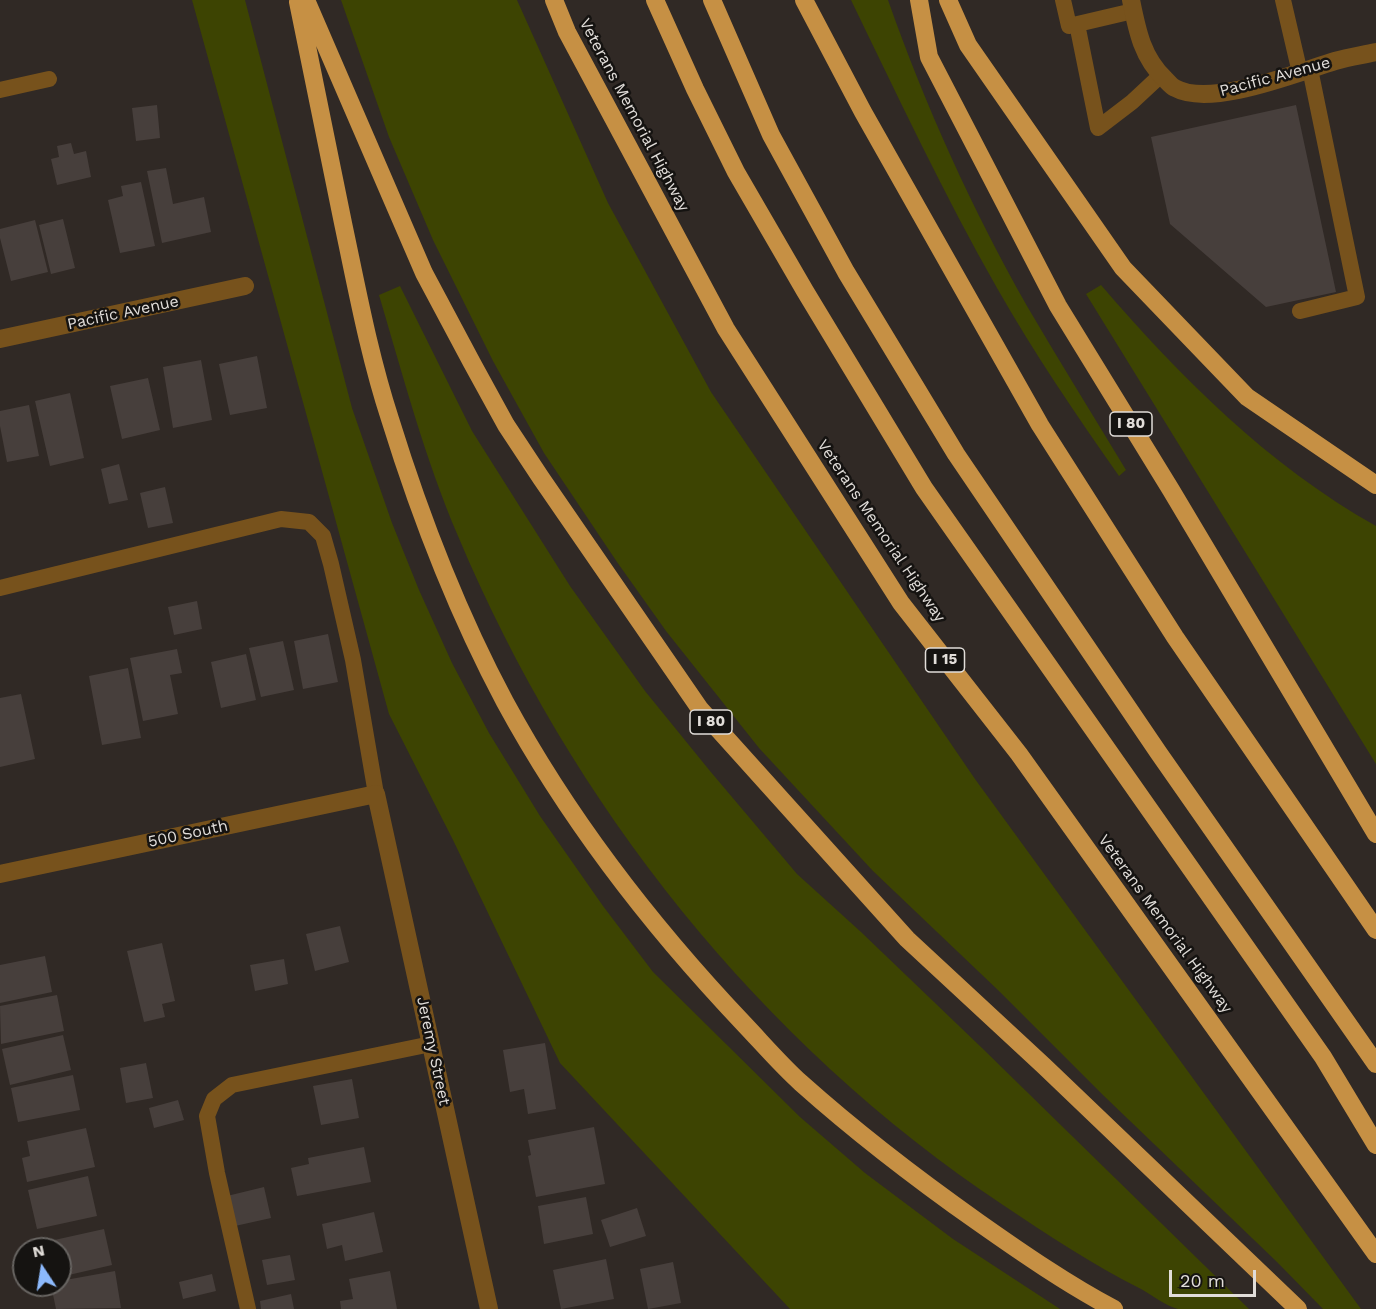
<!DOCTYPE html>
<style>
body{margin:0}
#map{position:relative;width:1376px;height:1309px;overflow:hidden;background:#302925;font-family:"Work Sans",sans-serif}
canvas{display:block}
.north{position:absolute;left:12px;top:1237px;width:60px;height:60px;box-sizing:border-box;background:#151311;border:2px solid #676461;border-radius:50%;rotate:348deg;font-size:16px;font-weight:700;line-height:24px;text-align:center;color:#e1ddd9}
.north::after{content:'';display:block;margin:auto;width:21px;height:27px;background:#8cb9fc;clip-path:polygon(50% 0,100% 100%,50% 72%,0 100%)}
.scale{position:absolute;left:1169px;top:1270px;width:87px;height:27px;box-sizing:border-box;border:3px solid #e1ddd9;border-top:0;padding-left:8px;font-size:18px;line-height:21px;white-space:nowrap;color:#e1ddd9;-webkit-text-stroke:4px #151311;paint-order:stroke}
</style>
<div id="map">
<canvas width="1376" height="1309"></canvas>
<div class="north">N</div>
<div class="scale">20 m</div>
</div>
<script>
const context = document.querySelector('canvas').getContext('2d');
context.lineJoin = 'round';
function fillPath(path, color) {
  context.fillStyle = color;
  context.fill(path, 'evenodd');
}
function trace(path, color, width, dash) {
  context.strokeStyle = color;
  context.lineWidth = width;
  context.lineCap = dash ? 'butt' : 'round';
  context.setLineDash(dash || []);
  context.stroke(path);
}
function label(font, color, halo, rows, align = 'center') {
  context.font = font + ' "Work Sans",sans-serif';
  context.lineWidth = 5;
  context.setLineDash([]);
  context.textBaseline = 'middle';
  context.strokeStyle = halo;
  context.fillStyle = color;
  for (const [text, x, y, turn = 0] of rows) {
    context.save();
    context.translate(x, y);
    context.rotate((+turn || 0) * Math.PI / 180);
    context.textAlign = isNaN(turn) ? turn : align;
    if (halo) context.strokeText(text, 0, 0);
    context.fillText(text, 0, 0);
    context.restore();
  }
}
const green = new Path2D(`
 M 192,0 L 245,0 L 352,408 L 392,523 L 419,590 L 452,663 L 489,733 L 540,816 L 603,906 L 653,972 L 800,1117 L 865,1173 L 953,1239 L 1060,1309 L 790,1309 L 560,1063 L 453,840 L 389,714 Z
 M 341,0 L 517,0 L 608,203 L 711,392 L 975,779 L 1361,1309 L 1323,1309 L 1277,1262 L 1104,1096 L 1000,992 L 873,871 L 759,748 L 666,631 L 617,562 L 544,453 L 493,361 L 433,240 L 389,137 Z
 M 851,0 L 888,0 C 925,105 972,209 1027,306 C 1059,361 1093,415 1126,470 L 1119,476 C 1076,415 1034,353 997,288 C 944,195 898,97 851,0 Z
 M 1101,285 C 1180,377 1269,466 1376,526 L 1376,764 L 1086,294 Z
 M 400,286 L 472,431 L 570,586 L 645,691 L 710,771 L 797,874 L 861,932 L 982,1048 L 1249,1309 C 1232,1309 1216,1309 1199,1309 C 1193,1309 1184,1309 1178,1309 C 1166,1306 1152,1295 1141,1289 C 1093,1265 1048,1235 1003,1205 C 760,1043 571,805 458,536 C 425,459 403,376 379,295 Z`);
const building = new Path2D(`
 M 157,105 L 160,138 L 136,141 L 132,108 Z
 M 1296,105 L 1336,292 L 1266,307 L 1170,224 L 1151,137 Z
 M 71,143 L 74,154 L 86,151 L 91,177 L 57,185 L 51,159 L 59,157 L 57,146 Z
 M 166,168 L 173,204 L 204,197 L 211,232 L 162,243 L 147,171 Z
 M 141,182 L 155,246 L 120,253 L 108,200 L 123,196 L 121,186 Z
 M 63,219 L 75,268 L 51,274 L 39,225 Z
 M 35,220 L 48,272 L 11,281 L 0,238 L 0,229 Z
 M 257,356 L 267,408 L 230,415 L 219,364 Z
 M 201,360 L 212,420 L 173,428 L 163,367 Z
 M 148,378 L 160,430 L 122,439 L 110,386 Z
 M 70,393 L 84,458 L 50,466 L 35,401 Z
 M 29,405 L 39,456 L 7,462 L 0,426 L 0,411 Z
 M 119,464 L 128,500 L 109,504 L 101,469 Z
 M 165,487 L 173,523 L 148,528 L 140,493 Z
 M 197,601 L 202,629 L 174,635 L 168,607 Z
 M 328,634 L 338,682 L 303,689 L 294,641 Z
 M 283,641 L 294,690 L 261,697 L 249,648 Z
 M 177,649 L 182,673 L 170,675 L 178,714 L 143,721 L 130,658 Z
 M 246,654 L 256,700 L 221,708 L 211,662 Z
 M 128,668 L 141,738 L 102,745 L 89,676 Z
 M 21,694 L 35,759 L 0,767 L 0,698 Z
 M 340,926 L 349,962 L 315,971 L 306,934 Z
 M 162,943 L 175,1001 L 162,1004 L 165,1017 L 144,1022 L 127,951 Z
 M 45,956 L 52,992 L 0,1003 L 0,965 Z
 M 284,959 L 288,984 L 255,991 L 250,965 Z
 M 57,995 L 64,1031 L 1,1044 L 0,1006 Z
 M 63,1035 L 71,1070 L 10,1085 L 2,1049 Z
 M 545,1043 L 556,1109 L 528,1114 L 524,1089 L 510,1092 L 503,1050 Z
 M 146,1063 L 153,1098 L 126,1103 L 120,1068 Z
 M 73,1075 L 80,1110 L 18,1122 L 11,1088 Z
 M 352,1079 L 359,1118 L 321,1125 L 313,1086 Z
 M 178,1100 L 184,1120 L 154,1128 L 149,1108 Z
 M 594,1127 L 605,1184 L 536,1197 L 528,1156 L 531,1155 L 528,1140 Z
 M 86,1128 L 95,1167 L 27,1182 L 22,1158 L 30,1156 L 27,1141 Z
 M 364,1147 L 371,1182 L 297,1196 L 291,1168 L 309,1164 L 308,1158 Z
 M 88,1176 L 97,1216 L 37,1229 L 28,1190 Z
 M 264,1187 L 271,1218 L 235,1226 L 227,1196 Z
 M 586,1197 L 593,1234 L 544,1244 L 538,1206 Z
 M 637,1208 L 646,1236 L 610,1247 L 601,1220 Z
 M 374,1212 L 383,1252 L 345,1261 L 342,1245 L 327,1249 L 322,1224 Z
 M 104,1229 L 112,1265 L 60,1277 L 60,1249 L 42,1249 L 41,1243 Z
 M 290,1255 L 295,1280 L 267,1285 L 262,1260 Z
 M 606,1259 L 614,1299 L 561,1309 L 553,1270 Z
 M 673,1262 L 681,1303 L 648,1309 L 640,1269 Z
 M 115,1271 L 121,1308 L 56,1309 L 51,1285 L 60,1285 L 60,1281 Z
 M 390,1271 L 397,1309 L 341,1309 L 340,1301 L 353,1299 L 349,1279 Z
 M 212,1274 L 216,1291 L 183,1299 L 179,1282 Z
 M 291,1294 L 294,1309 L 261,1309 L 260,1301 Z`);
const lane = new Path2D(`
 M 1063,0 L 1069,26 L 1133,11
 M 1283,0 L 1300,73
 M 1077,24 L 1098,128 L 1132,102 L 1161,75
 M 0,90 L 49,79
 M 1300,311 L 1357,297 L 1310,69
 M 0,588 L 281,519 L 309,522 L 323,536 L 331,564 L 353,660 L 376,794
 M 248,1309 L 217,1173 L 207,1116 L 214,1099 L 232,1085 L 431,1044`);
const street = new Path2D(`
 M 1131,0 C 1137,30 1142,57 1165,79 C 1168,82 1171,86 1175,88 C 1211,108 1298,72 1335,61 C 1349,57 1363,55 1376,52
 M 0,339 L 245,286
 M 0,874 L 376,794 L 489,1309`);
const highway = new Path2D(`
 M 306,0 L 424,273 L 472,363 L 506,425 L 541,478 L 700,709 L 907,939 L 1044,1066 L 1298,1309
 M 554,0 L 567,32 L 726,329 L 901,603 L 1019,754 L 1376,1254
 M 655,0 L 695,89 L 736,172 L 805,291 L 924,488 L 1323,1057 L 1376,1145
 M 712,0 L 771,135 L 846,272 L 956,454 L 1158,752 L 1376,1064
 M 804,0 L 863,112 L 1040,425 L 1175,637 L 1376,930
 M 919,0 L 929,57 L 1058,306 L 1171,490 L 1376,834
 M 948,0 L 968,45 L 1123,268 L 1247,397 L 1376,485
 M 298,2 C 313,76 328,149 343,223 C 357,289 369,355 390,419 C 420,516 457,612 505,702 C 569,820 653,928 745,1025 C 763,1044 781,1065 801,1083 C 857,1133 917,1179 978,1222 C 1022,1253 1067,1284 1114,1309`);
const shields = [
 [1131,424,42],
 [945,660,39],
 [711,722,42]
];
const shieldNames = [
 ["I 80",1131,424],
 ["I 15",945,660],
 ["I 80",711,722]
];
const streetNames = [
 ["Pacific Avenue",1275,77,-15],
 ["Veterans Memorial Highway",634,115,62],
 ["Pacific Avenue",123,313,-12],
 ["Veterans Memorial Highway",881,531,56],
 ["500 South",188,834,-12],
 ["Veterans Memorial Highway",1165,924,54],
 ["Jeremy Street",433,1051,78]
];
fillPath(green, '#3d4402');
fillPath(building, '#473f3c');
trace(lane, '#77521c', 16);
trace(street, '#77521c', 18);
trace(highway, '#c69044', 18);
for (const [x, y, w] of shields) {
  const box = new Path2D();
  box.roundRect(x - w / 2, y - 12, w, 24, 4.5);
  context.fillStyle = '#151311';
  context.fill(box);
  trace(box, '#e1ddd9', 1.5);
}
label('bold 15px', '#e1ddd9', null, shieldNames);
label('16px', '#e1ddd9', '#151311', streetNames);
</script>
